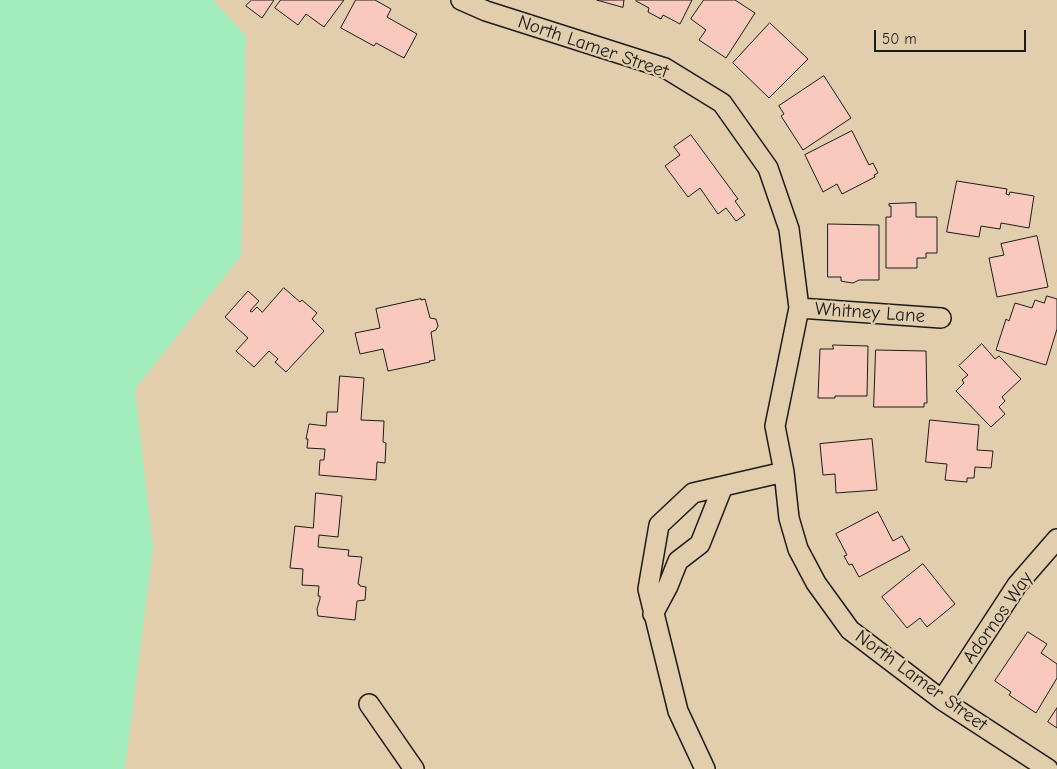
<!DOCTYPE html>
<style>
body{margin:0}
#map{position:relative;width:1057px;height:769px;overflow:hidden;background:#e2ceac;font-family:"Comic Neue",sans-serif}
canvas{display:block}
.scale{position:absolute;left:874px;top:30px;width:152px;height:22px;box-sizing:border-box;border:2px solid #1c1c1c;border-top:0;padding-left:6px;font-size:15px;line-height:18px;white-space:nowrap;color:#1c1c1c;-webkit-text-stroke:4px #e2ceac;paint-order:stroke}
</style>
<div id="map">
<canvas width="1057" height="769"></canvas>
<div class="scale">50 m</div>
</div>
<script>
const context = document.querySelector('canvas').getContext('2d');
context.lineJoin = 'round';
function fillPath(path, color) {
  context.fillStyle = color;
  context.fill(path, 'evenodd');
}
function trace(path, color, width, dash) {
  context.strokeStyle = color;
  context.lineWidth = width;
  context.lineCap = dash ? 'butt' : 'round';
  context.setLineDash(dash || []);
  context.stroke(path);
}
function label(font, color, halo, rows, align = 'center') {
  context.font = font + ' "Comic Neue",sans-serif';
  context.lineWidth = 4.5;
  context.setLineDash([]);
  context.textBaseline = 'middle';
  context.strokeStyle = halo;
  context.fillStyle = color;
  for (const [text, x, y, turn = 0] of rows) {
    context.save();
    context.translate(x, y);
    context.rotate((+turn || 0) * Math.PI / 180);
    context.textAlign = isNaN(turn) ? turn : align;
    if (halo) context.strokeText(text, 0, 0);
    context.fillText(text, 0, 0);
    context.restore();
  }
}
const green = new Path2D(`
 M 0,0 L 213,0 L 246,36 L 241,256 L 135,389 L 153,548 L 125,769 L 0,769 Z`);
const building = new Path2D(`
 M 252,0 L 274,0 L 262,18 L 246,6 Z
 M 281,0 L 344,0 L 324,27 L 306,14 L 298,25 L 275,8 Z
 M 356,0 L 375,0 L 391,9 L 387,17 L 417,34 L 404,58 L 376,43 L 374,46 L 341,28 Z
 M 597,0 L 624,0 L 623,7 Z
 M 637,0 L 692,0 L 680,24 L 663,15 L 661,19 L 648,12 L 649,8 L 636,1 Z
 M 704,0 L 735,0 L 755,13 L 726,58 L 699,40 L 706,30 L 691,19 Z
 M 770,23 L 808,59 L 769,98 L 733,63 Z
 M 824,76 L 851,118 L 803,150 L 781,116 L 784,114 L 779,106 Z
 M 852,131 L 869,165 L 873,163 L 878,173 L 874,175 L 875,177 L 842,194 L 837,184 L 823,192 L 805,155 Z
 M 691,135 L 738,199 L 735,201 L 745,215 L 736,221 L 726,208 L 718,214 L 700,188 L 688,197 L 665,166 L 680,155 L 674,147 Z
 M 957,181 L 1007,189 L 1006,194 L 1009,195 L 1010,192 L 1034,196 L 1029,228 L 1001,223 L 1000,229 L 981,226 L 979,237 L 947,232 Z
 M 916,203 L 916,217 L 937,217 L 937,253 L 926,253 L 926,258 L 917,258 L 917,268 L 886,268 L 886,217 L 891,217 L 891,206 L 889,206 L 889,204 Z
 M 828,224 L 879,225 L 879,280 L 859,280 L 853,283 L 846,282 L 841,281 L 841,277 L 828,277 Z
 M 1037,236 L 1048,287 L 997,297 L 989,258 L 1004,255 L 1001,244 Z
 M 284,288 L 300,302 L 302,300 L 317,313 L 312,319 L 324,331 L 286,372 L 275,362 L 278,359 L 269,351 L 254,367 L 236,351 L 248,338 L 225,317 L 248,291 L 259,301 L 250,311 L 252,312 L 257,307 L 262,312 Z
 M 1047,296 L 1057,299 L 1057,329 L 1046,365 L 996,350 L 1006,319 L 1009,321 L 1015,303 L 1032,308 L 1035,300 L 1044,303 Z
 M 421,299 L 421,300 L 425,299 L 430,318 L 436,319 L 438,326 L 436,330 L 431,332 L 435,360 L 429,361 L 430,362 L 388,371 L 383,349 L 360,354 L 355,333 L 380,328 L 376,309 Z
 M 982,344 L 995,359 L 999,356 L 1021,379 L 1002,397 L 1005,401 L 999,407 L 1005,414 L 991,427 L 956,391 L 964,383 L 962,380 L 968,375 L 959,366 Z
 M 833,345 L 868,346 L 867,396 L 835,396 L 835,398 L 818,398 L 820,349 L 833,349 Z
 M 876,350 L 926,351 L 927,403 L 924,403 L 924,407 L 874,407 Z
 M 340,376 L 364,378 L 361,420 L 384,421 L 383,442 L 386,443 L 385,463 L 377,462 L 376,480 L 319,475 L 320,460 L 324,460 L 325,449 L 307,448 L 308,439 L 306,439 L 309,424 L 326,426 L 327,412 L 337,412 Z
 M 930,420 L 979,425 L 977,450 L 993,451 L 991,468 L 975,467 L 974,478 L 967,478 L 967,482 L 945,480 L 947,464 L 926,462 Z
 M 872,439 L 877,490 L 836,493 L 835,474 L 823,475 L 820,444 Z
 M 316,493 L 342,496 L 338,537 L 319,535 L 318,547 L 349,550 L 348,556 L 362,557 L 358,584 L 360,585 L 360,586 L 366,587 L 365,600 L 357,601 L 355,620 L 318,616 L 317,609 L 320,599 L 320,596 L 318,596 L 319,586 L 302,585 L 303,569 L 290,568 L 295,526 L 313,528 Z
 M 878,512 L 893,541 L 902,536 L 910,550 L 859,577 L 852,564 L 849,565 L 844,556 L 847,555 L 836,534 Z
 M 923,564 L 955,604 L 927,627 L 920,618 L 907,628 L 882,597 Z
 M 1028,632 L 1047,644 L 1041,653 L 1057,664 L 1057,678 L 1036,713 L 1009,695 L 1011,692 L 995,681 Z
 M 1057,708 L 1057,728 L 1048,722 Z`);
const minor = new Path2D(`
 M 461,0 L 486,11 L 665,68 L 722,103 L 768,168 L 789,229 L 799,308 L 775,426 L 784,472 L 789,518 L 798,549 L 816,583 L 850,630 L 942,700 L 1048,769
 M 799,308 L 941,318
 M 653,614 L 668,586 L 678,561 L 700,544 L 723,486
 M 942,700 L 1017,585 L 1057,539
 M 369,704 L 414,769
 M 705,769 L 678,711 L 648,589 L 659,525 L 693,493 L 784,472`);
const streetNames = [
 ["North Lamer Street",593,47,19],
 ["Whitney Lane",870,313,4],
 ["Adornos Way",998,618,-55],
 ["North Lamer Street",921,681,36]
];
fillPath(green, '#a2ebba');
fillPath(building, '#f8c9bc');
trace(building, '#1c1c1c', 1);
trace(minor, '#1c1c1c', 22);
trace(minor, '#e2ceac', 19);
label('19px', '#1c1c1c', '#e2ceac', streetNames);
</script>
